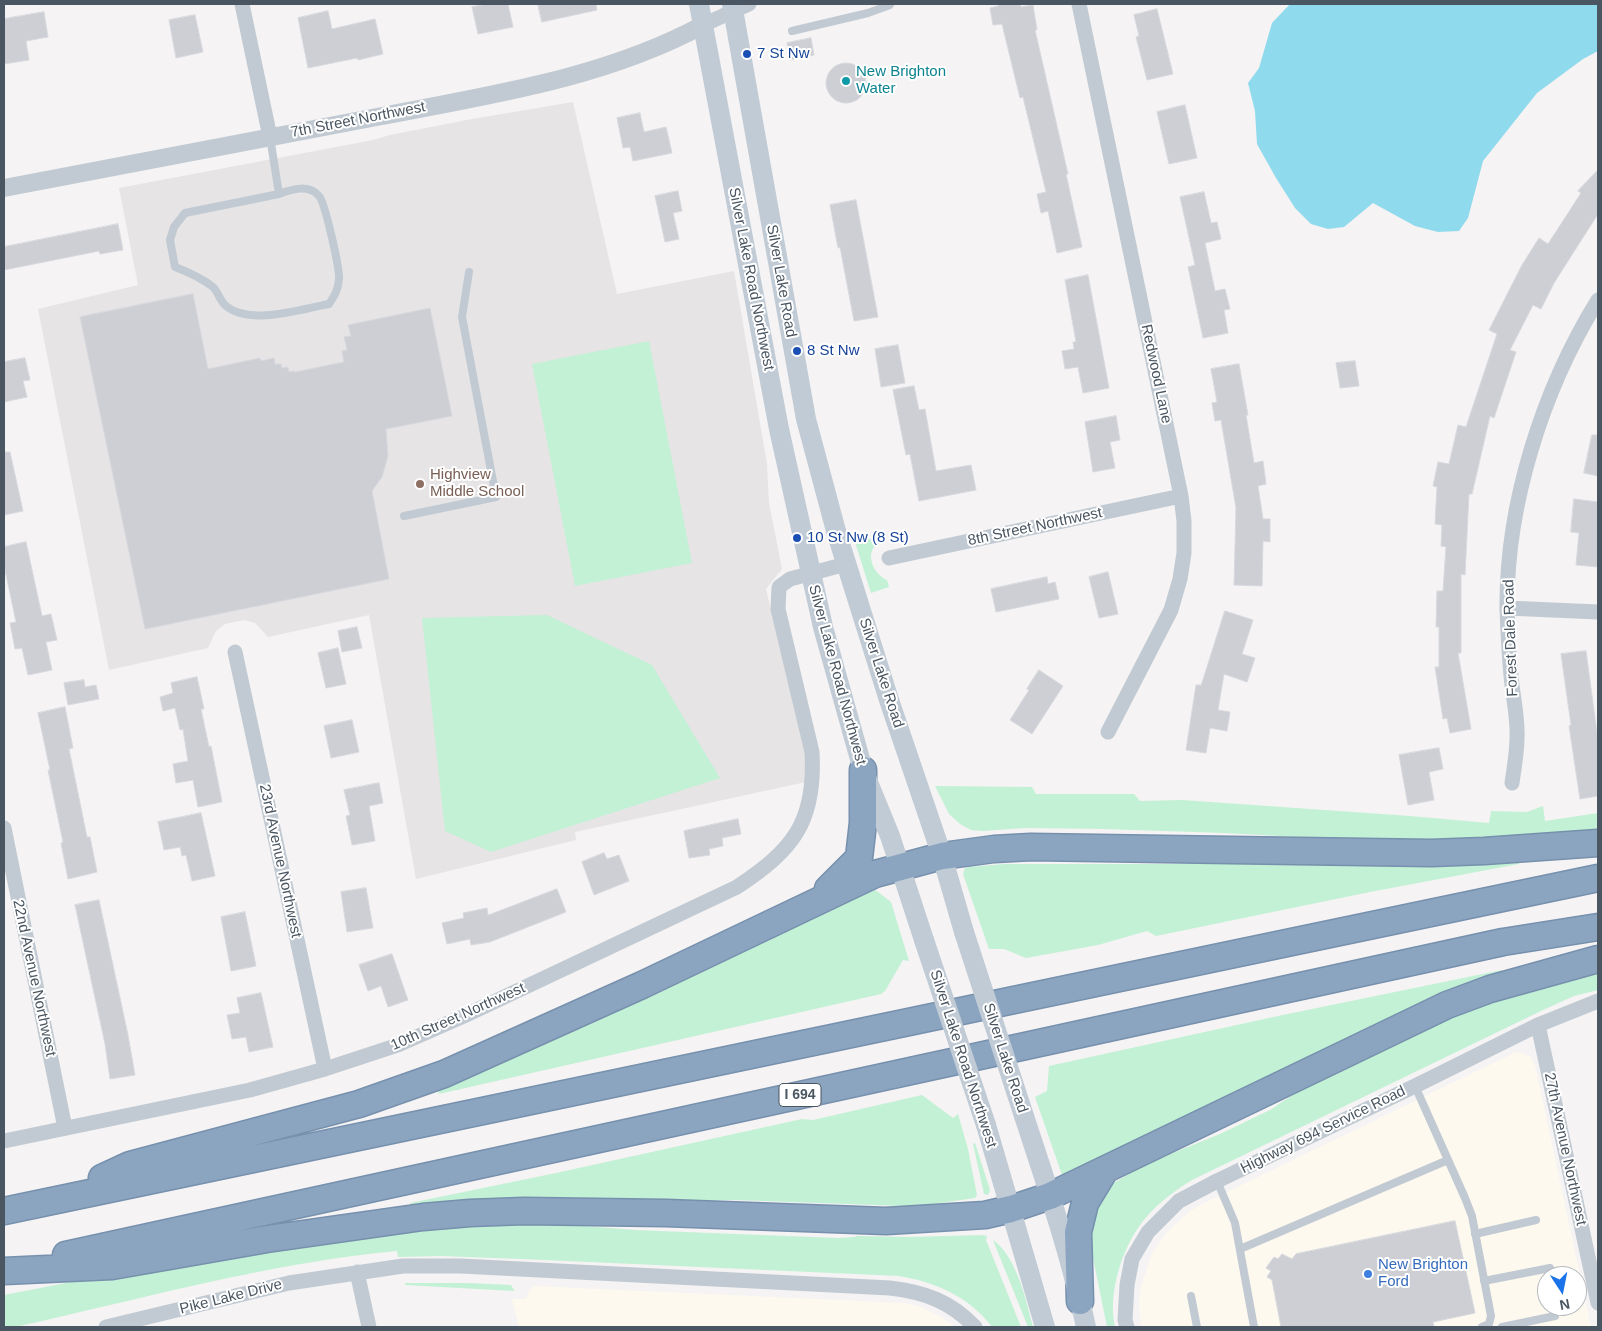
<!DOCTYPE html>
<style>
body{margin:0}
#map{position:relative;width:1602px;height:1331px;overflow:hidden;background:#f5f3f3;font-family:Helvetica,sans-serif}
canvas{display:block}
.frame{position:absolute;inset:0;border:5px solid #4a5661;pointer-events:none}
.north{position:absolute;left:1537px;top:1266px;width:50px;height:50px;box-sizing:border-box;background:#fff;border:1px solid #b7bbc0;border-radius:50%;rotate:169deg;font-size:14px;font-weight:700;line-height:20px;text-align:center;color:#4a5661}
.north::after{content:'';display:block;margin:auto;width:18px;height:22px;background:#1a73e8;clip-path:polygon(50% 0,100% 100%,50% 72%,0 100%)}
</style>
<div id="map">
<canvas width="1602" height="1331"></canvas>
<div class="frame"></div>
<div class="north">N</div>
</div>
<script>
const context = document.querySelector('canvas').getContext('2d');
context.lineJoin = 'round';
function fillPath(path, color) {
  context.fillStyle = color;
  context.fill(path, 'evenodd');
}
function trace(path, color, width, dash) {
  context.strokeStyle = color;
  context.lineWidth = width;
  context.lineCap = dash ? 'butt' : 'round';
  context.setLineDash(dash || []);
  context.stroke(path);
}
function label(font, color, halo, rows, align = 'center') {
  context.font = font + ' Helvetica,sans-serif';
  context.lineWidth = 4;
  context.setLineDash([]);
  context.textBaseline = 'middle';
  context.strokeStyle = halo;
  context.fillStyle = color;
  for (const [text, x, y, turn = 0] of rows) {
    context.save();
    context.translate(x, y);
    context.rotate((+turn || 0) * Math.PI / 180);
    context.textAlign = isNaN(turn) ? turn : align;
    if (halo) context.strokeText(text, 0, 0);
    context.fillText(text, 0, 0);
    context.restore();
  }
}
const commercial = new Path2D(`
 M 1516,1052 L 1522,1053 L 1531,1057 L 1535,1065 L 1591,1327 L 1141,1327 L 1139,1302 L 1141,1287 L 1152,1253 L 1168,1231 L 1190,1211 L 1202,1204 ZM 1547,1276 L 1577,1276 L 1577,1306 L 1547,1306 Z
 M 534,1286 L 904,1303 L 921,1307 L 938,1315 L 956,1327 L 519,1327 L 512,1299 L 526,1299 L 529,1292 Z`);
const education = new Path2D(`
 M 573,102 L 617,294 L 734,271 L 767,464 L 769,503 L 782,569 L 766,589 L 805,753 L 806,782 L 575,832 L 576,840 L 416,879 L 369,615 L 268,637 L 255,623 L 244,620 L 225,624 L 216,631 L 208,648 L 109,670 L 38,309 L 138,285 L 119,188 L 373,140 L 390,135 L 472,119 Z`);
const green = new Path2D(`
 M 649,341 L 692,563 L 575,586 L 532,364 Z
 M 880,537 C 878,541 874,546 872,551 C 868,562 877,576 887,580 L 889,587 L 871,593 L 855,542 Z
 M 547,615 L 652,665 L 720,778 L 491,852 L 445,831 L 422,618 Z
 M 935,786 L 1032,787 L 1036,794 L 1134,794 L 1140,801 L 1182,800 L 1410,816 L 1489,823 L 1491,811 L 1527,812 L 1543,806 L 1545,821 L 1598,813 L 1598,833 L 1444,845 L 1225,833 L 1103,829 L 1025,828 L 983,831 L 971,830 L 960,824 L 949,814 Z
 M 1519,858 L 1519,864 L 1370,892 L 1156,936 L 1147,931 L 1098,945 L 1026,958 L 1004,949 L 989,949 L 963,874 L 965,868 L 969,867 L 1005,864 L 1211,864 L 1305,860 Z
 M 873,888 L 891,902 L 909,961 L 903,960 L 885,991 L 881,994 L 439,1094 L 437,1085 Z
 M 1598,969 L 1598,990 L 1574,996 L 1543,1010 L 1192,1180 C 1171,1193 1151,1208 1138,1228 C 1120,1254 1108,1297 1115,1327 L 1107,1327 L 1089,1238 L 1093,1210 L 1109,1186 L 1143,1165 L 1220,1134 L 1270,1110 L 1308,1085 L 1471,1009 L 1568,976 Z
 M 1502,970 L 1505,978 L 1071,1176 L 1062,1175 L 1035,1097 L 1047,1091 L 1049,1066 L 1278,1016 Z
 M 922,1095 L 953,1118 L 958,1114 L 968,1149 L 977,1195 L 975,1198 L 926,1205 L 903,1206 L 735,1200 L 567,1203 L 411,1211 L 410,1203 L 556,1173 L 802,1119 L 813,1120 Z
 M 975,1143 L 990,1190 L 988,1195 L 984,1194 L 973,1144 Z
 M 536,1222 L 635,1230 L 838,1238 L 855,1237 L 856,1236 L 910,1237 L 981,1235 L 987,1236 L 986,1240 L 1021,1327 L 992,1327 C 970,1297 935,1282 899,1276 L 522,1259 L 440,1256 L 398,1257 L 397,1251 C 268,1263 142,1299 15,1327 L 4,1327 L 4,1295 L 97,1277 L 422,1225 Z
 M 993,1240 C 1017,1257 1026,1300 1033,1327 L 1028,1327 Z
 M 405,1283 L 466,1283 L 511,1285 L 514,1290 L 514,1291 L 405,1285 Z`);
const water = new Path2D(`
 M 1290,4 L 1598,4 L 1598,51 L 1583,59 L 1537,93 L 1483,161 L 1468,218 L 1459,231 L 1438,232 L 1415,226 L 1373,203 L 1344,227 L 1328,229 L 1311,224 L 1295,208 L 1276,178 L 1257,144 L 1255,111 L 1248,83 L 1259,68 L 1272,23 Z`);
const building = new Path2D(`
 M 488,4 L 508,4 L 513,27 L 478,34 L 472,7 Z
 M 538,4 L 596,4 L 597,10 L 542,22 Z
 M 998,4 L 1020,4 L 1021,7 L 1033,5 L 1037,30 L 1035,30 L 1068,174 L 1066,174 L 1082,247 L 1057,253 L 1048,211 L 1041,213 L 1037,194 L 1046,192 L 1023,97 L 1020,98 L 1002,24 L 993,25 L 990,8 L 998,6 Z
 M 1157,9 L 1173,74 L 1147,80 L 1136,37 L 1139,36 L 1134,15 Z
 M 328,11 L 332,29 L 375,19 L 383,54 L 358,60 L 357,58 L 308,68 L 298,18 Z
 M 44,12 L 48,37 L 26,41 L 29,60 L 4,64 L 4,19 Z
 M 195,15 L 203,52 L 176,58 L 169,20 Z
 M 811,38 L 814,55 L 790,60 L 787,43 Z
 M826 83a20 20 0 1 1 40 0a20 20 0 1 1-40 0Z
 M 1185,105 L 1197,158 L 1169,164 L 1157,112 Z
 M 640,113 L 644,132 L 666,127 L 672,153 L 633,161 L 630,147 L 623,148 L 617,118 Z
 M 1598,170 L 1598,214 L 1554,283 L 1541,309 L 1533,305 L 1510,350 L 1516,352 L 1494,418 L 1490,416 L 1472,494 L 1469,494 L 1465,575 L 1461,574 L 1461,653 L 1458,653 L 1471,729 L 1450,733 L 1447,718 L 1443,719 L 1435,667 L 1439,667 L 1439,627 L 1436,627 L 1437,591 L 1443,591 L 1446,547 L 1441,546 L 1442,525 L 1435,524 L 1437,487 L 1433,486 L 1438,462 L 1449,464 L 1458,425 L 1466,427 L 1497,334 L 1489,330 L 1522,265 L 1539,238 L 1548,244 L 1581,193 L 1578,191 Z
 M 678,191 L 682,211 L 673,213 L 679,239 L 665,242 L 655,196 Z
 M 1204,192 L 1211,223 L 1217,222 L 1221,239 L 1205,243 L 1215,291 L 1225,289 L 1230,309 L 1224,310 L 1228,333 L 1203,338 L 1188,267 L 1195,265 L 1180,197 Z
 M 856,200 L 878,317 L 854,321 L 840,247 L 838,248 L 830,205 Z
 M 118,224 L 123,250 L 100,254 L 99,251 L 4,270 L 4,247 Z
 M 1088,275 L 1109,388 L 1083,393 L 1078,367 L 1065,369 L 1062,351 L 1074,349 L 1073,342 L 1076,342 L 1065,280 Z
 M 193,294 L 208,369 L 260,358 L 261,361 L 274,358 L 275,364 L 281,364 L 282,368 L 288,367 L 289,372 L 294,371 L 295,372 L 344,362 L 342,351 L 347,350 L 344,337 L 351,336 L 348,325 L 430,308 L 452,416 L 386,429 L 388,456 L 382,477 L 372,491 L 389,579 L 145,629 L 80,317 Z
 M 898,345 L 905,383 L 881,387 L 875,349 Z
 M 25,358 L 30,380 L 23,381 L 27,397 L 4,402 L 4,362 Z
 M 1355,361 L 1359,386 L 1340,388 L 1336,363 Z
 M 1239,364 L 1248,415 L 1246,415 L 1254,463 L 1263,461 L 1266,484 L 1258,486 L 1263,519 L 1270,519 L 1270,542 L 1263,541 L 1262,586 L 1234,585 L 1236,508 L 1221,420 L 1215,421 L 1212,403 L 1217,402 L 1211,369 Z
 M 914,386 L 919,410 L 925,409 L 936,471 L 971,465 L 976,490 L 919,501 L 910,454 L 906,455 L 893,390 Z
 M 1116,416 L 1120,440 L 1110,442 L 1115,468 L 1093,472 L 1085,422 Z
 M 1592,435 L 1598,435 L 1598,476 L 1584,473 Z
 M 4,452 L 10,452 L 23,511 L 4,515 Z
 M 1574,499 L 1598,502 L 1598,567 L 1576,565 L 1579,533 L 1571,532 Z
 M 26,542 L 42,616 L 51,614 L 57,640 L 46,642 L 52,670 L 28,675 L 22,648 L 15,649 L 10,623 L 16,622 L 4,565 L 4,547 Z
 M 1108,572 L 1118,614 L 1099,618 L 1089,577 Z
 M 1047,577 L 1048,584 L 1055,582 L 1059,599 L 996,612 L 991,589 Z
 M 1225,611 L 1253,620 L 1242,654 L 1255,658 L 1247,682 L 1224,674 L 1218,710 L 1230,712 L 1227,731 L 1210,728 L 1206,753 L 1186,750 L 1196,685 L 1201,685 Z
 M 357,627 L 362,648 L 342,652 L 338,631 Z
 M 338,648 L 346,684 L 326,688 L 318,653 Z
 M 1586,651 L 1598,740 L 1598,796 L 1580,799 L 1569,726 L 1571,725 L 1561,654 Z
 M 1039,670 L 1063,686 L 1032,734 L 1010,720 L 1029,690 L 1027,689 Z
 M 197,677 L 204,709 L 201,709 L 209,747 L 211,746 L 222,802 L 198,807 L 193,780 L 176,783 L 173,764 L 188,761 L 183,729 L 180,730 L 175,708 L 163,711 L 160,697 L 173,693 L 171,683 Z
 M 84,680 L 85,687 L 96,685 L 99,699 L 68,705 L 64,683 Z
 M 65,707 L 73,748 L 69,749 L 87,837 L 90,837 L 97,872 L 68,879 L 61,843 L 63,842 L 48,770 L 50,770 L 38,713 Z
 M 352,720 L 359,752 L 331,758 L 324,726 Z
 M 1439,748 L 1443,769 L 1429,772 L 1434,800 L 1408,805 L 1399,755 Z
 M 379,783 L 383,803 L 369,806 L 375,841 L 352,845 L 346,816 L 350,815 L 344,790 Z
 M 201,813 L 215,876 L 192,881 L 186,855 L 182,856 L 180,847 L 164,850 L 158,822 Z
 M 738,819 L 741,834 L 722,838 L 723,846 L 709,849 L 710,855 L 689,858 L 684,831 Z
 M 604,853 L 607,859 L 619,855 L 629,881 L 594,895 L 582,862 Z
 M 366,888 L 373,928 L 347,932 L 341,892 Z
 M 557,889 L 566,912 L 490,942 L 471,945 L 470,939 L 447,944 L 442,923 L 464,918 L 463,913 L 487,908 L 488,915 Z
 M 99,900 L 128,1035 L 135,1075 L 110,1079 L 105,1044 L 75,905 Z
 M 245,912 L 256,966 L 231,971 L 221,917 Z
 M 392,954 L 408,1000 L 388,1007 L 381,986 L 368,991 L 359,965 Z
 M 261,993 L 273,1047 L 249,1052 L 246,1037 L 232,1039 L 227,1015 L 240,1013 L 237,998 Z
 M 1455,1221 L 1475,1313 L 1433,1322 L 1434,1327 L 1281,1327 L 1272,1280 L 1267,1277 L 1271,1271 L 1266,1268 L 1274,1257 L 1278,1259 L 1282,1254 L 1292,1259 L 1296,1254 Z`);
const service = new Path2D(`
 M 792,31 L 868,13 L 890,5 L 890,4
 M 270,137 L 279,194 L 185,213 L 174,227 L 170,240 L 175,267 C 188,272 202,278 213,287 C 218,292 220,301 226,306 C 250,326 301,309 329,304 C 335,295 338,290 339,279 C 340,270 325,202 319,196 C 309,184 292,189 279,194
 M 404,516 L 496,497 L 462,317 L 469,272
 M 1415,1086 L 1465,1198 L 1472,1216 L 1491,1316 L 1489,1324 L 1482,1327
 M 1217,1181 L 1235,1223 L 1254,1327
 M 1475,1234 L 1536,1220
 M 1240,1249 L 1448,1160
 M 1484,1281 L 1550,1268
 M 1191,1296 L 1197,1327
 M 1502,1327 L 1555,1316`);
const minor = new Path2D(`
 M 242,4 L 270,137
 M 1079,4 L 1181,496 L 1184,521 L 1184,553 L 1180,579 L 1171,610 L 1108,732
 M 703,25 L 749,4
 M 889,558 L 1181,496
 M 1507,608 L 1598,612
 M 235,652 L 325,1069
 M 1512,783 C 1514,768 1517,753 1517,738 C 1518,721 1514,702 1512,685 C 1509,660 1508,634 1507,609 C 1506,504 1543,389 1598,300
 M 4,828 L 65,1128
 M 1538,1025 L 1598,1303
 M 4,1141 L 250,1090 L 325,1069 L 398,1045 L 464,1016 L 737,887 C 793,850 816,822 812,752 L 778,609 L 779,587 L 790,579 L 846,564
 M 357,1272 L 369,1327
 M 106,1327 L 289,1283 L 403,1266 L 461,1266 L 890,1288 C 924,1292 950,1301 975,1327
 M 1127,1327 L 1125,1320 L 1127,1285 L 1132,1259 L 1148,1232 L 1179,1201 L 1217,1181 L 1415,1086 L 1538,1025 L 1598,1001`);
const tertiary = new Path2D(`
 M 4,188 C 130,164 256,140 382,116 C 490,95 605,78 703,25`);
const secondary = new Path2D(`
 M 699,4 L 779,429 L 823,627 L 863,770 L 890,836 L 924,940
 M 732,4 L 806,419 L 836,531 L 889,700 L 942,856 L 964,932
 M 1024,1116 C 1047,1186 1071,1256 1086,1327
 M 986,1125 L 1045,1327`);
const motorway = new Path2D(`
 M 828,889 L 859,858 L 863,823 L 863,770
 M 102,1178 L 130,1165 L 359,1104 L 444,1074 L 642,985 L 875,874 L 942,856 L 994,849 L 1031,847 L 1431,853 L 1484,851 L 1598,843
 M 4,1211 L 1598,878
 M 66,1255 L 1503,942 L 1598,927
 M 4,1271 L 112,1266 L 267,1239 L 423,1217 L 470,1213 L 524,1211 L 666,1213 L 886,1221 L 985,1215 L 1011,1209 L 1050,1196 L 1447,1005 L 1490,989 L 1598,959
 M 1080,1301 L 1078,1232 L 1085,1203 L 1105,1170`);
const secondaryBridge = new Path2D(`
 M 964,932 L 1024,1116
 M 924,940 L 986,1125`);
const markers = [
 [747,54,5,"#1a4fb4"],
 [846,81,5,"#0f9aa8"],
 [797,351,5,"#1a4fb4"],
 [420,484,5,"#8d6e63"],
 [797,538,5,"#1a4fb4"],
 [1368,1274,5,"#3f7fe0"]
];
const shields = [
 [800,1095,42]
];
const shieldNames = [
 ["I 694",800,1095]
];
const transitNames = [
 ["7 St Nw",757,54],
 ["8 St Nw",807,351],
 ["10 St Nw (8 St)",807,538]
];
const cultureNames = [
 ["New Brighton",856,72],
 ["Water",856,89]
];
const streetNames = [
 ["7th Street Northwest",358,120,-11],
 ["Silver Lake Road Northwest",751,279,79],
 ["Silver Lake Road",781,281,80],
 ["Redwood Lane",1156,374,78],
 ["8th Street Northwest",1035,527,-12],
 ["Forest Dale Road",1511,638,-92],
 ["Silver Lake Road",881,673,72],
 ["Silver Lake Road Northwest",837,675,75],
 ["23rd Avenue Northwest",280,861,78],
 ["22nd Avenue Northwest",34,978,78],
 ["10th Street Northwest",458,1017,-24],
 ["Silver Lake Road",1005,1058,72],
 ["Silver Lake Road Northwest",963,1059,72],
 ["Highway 694 Service Road",1323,1130,-26],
 ["27th Avenue Northwest",1565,1149,78],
 ["Pike Lake Drive",231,1297,-14]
];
const educationNames = [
 ["Highview",430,475],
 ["Middle School",430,492]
];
const shopNames = [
 ["New Brighton",1378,1265],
 ["Ford",1378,1282]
];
fillPath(commercial, '#fdf9ef');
fillPath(education, '#e6e4e5');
fillPath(green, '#c3f1d5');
fillPath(water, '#90daee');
fillPath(building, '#cdcfd5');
trace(building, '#d7d9de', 1);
trace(motorway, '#7690ad', 29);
trace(service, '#c1cad2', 8);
trace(minor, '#c1cad2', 15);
trace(tertiary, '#c1cad2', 18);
trace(secondary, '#c1cbd6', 20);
trace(motorway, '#8ba5c1', 26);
trace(secondaryBridge, '#c1cbd6', 20);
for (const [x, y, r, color] of markers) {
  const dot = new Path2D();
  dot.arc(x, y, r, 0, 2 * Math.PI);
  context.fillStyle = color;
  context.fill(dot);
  trace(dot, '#fff', 2);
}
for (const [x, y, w] of shields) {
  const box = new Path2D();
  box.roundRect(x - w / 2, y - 11.5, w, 23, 4);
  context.fillStyle = '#fff';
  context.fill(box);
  trace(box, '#4a5661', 1);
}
label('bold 14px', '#4a5661', null, shieldNames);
label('15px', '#164399', '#fff', transitNames, 'left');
label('15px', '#0d838f', '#fff', cultureNames, 'left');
label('15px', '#4a5661', '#fff', streetNames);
label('15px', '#785e54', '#fff', educationNames, 'left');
label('15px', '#366cbe', '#fff', shopNames, 'left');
</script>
